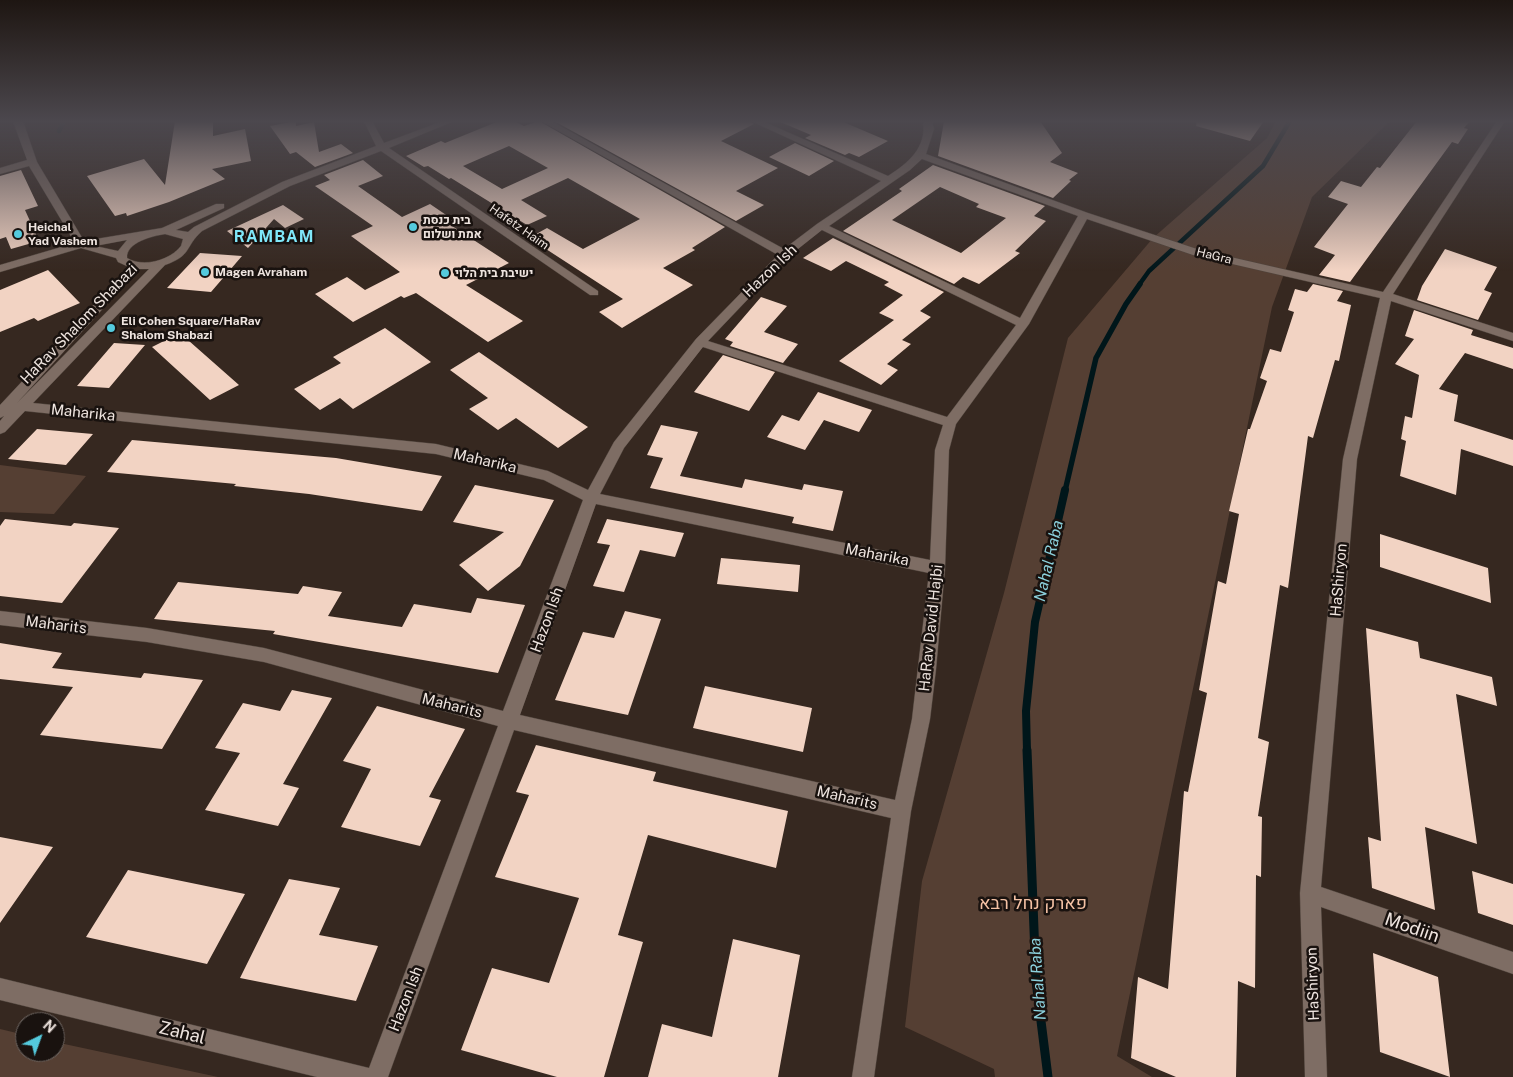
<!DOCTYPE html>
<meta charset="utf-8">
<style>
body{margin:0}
#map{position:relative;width:1513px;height:1077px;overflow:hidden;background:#362820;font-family:"Public Sans",sans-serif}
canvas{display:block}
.north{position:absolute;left:15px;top:1012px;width:50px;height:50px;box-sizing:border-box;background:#19120f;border:1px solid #6e6662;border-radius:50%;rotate:42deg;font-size:14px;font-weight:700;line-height:20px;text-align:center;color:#eee4df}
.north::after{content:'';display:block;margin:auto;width:18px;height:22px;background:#54cadd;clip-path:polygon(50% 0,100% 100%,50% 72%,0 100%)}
</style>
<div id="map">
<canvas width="1513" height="1077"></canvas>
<div class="north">N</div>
</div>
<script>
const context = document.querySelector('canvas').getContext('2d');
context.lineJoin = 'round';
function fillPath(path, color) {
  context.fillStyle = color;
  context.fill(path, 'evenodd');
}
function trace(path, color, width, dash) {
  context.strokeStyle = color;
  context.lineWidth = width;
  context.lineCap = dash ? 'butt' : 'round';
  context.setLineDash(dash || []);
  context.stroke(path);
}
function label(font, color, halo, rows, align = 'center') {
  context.font = font + ' "Public Sans",Heebo,sans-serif';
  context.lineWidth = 5;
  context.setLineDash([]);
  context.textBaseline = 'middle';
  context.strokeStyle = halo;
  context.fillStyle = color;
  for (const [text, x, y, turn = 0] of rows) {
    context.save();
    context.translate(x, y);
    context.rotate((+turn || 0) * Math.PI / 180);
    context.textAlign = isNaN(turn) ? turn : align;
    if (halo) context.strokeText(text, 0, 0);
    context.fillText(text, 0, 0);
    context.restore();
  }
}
const green = new Path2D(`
 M 1276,121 L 1390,121 L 1312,197 L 1272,307 L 1117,1056 L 1152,1077 L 995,1077 L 994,1069 L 905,1027 L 922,881 L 1004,593 L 1068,338 L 1153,238 L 1267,138 Z
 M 0,465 L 86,476 L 54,514 L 0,512 Z
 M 0,1029 L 25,1035 L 25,1052 L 55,1052 L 55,1042 L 218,1077 L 0,1077 Z`);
const streamFar3 = new Path2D(`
 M 59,131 L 64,121
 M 1139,285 L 1149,271 L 1263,166 L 1290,121`);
const streamFar2 = new Path2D(`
 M 1065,491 L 1096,358 L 1126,304 L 1140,284`);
const streamFar1 = new Path2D(`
 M 1027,751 L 1026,711 L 1035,622 L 1065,490`);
const stream = new Path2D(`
 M 1027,750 L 1036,981 L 1048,1077`);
const building = new Path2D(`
 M 175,121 L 213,121 L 213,136 L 245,129 L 251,161 L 212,169 L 225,179 L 169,202 L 127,216 L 126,213 L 115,216 L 87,176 L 144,159 L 165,185 Z
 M 296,121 L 296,126 L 314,122 L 319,152 L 341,144 L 353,153 L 315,167 L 296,152 L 290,154 L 270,126 Z
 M 499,121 L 514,121 L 524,126 L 539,121 L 725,227 L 692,248 L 695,250 L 663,268 L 693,285 L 622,328 L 599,312 L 623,299 L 529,238 L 547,228 L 583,249 L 640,219 L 568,178 L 521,200 L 547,216 L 527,225 L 451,178 L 449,179 L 428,166 L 424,167 L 406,156 L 441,141 L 445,143 ZM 509,146 L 548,168 L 502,189 L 463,166 Z
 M 554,121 L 749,121 L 754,124 L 721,141 L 778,168 L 736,191 L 764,205 L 736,221 Z
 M 778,121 L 841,121 L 888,141 L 859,157 L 849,153 L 845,155 L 805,138 L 811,135 Z
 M 944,121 L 1040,121 L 1062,153 L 1050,162 L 1078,173 L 1069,180 L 1071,181 L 1053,198 L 938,156 Z
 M 1197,121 L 1264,121 L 1250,141 L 1196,126 Z
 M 1417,121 L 1470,121 L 1464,128 L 1468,129 L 1458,144 L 1452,142 L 1350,282 L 1319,275 L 1335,255 L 1314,247 L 1348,204 L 1328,197 L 1341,181 L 1361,187 L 1377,167 L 1380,168 Z
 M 795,143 L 834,161 L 809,176 L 769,157 Z
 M 363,160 L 383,176 L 358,186 L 402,217 L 430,204 L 455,221 L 449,224 L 509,263 L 466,285 L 523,321 L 488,342 L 416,293 L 404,298 L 401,296 L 353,322 L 315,294 L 347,277 L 365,290 L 400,272 L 351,236 L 373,226 L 315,186 L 330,180 L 324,175 Z
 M 933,165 L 1045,206 L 1034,216 L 1046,221 L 1015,251 L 1020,253 L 979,284 L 963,277 L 954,284 L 843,231 L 902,191 L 899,189 ZM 940,187 L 979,204 L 976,207 L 1006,218 L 961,253 L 892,220 Z
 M 21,170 L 38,206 L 25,210 L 39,241 L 11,249 L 6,237 L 0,239 L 0,176 Z
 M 283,205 L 304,219 L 285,228 L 274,219 L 248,248 L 227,231 Z
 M 833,238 L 944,292 L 920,311 L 931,317 L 902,340 L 911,344 L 887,364 L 898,370 L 881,385 L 839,361 L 894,320 L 879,313 L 903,295 L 884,285 L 889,282 L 846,261 L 831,271 L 803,258 Z
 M 1445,249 L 1497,267 L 1484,290 L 1492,293 L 1478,320 L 1417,300 L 1422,286 Z
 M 200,253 L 242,256 L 211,292 L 167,288 Z
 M 48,270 L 80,303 L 38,321 L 34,318 L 0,332 L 0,290 Z
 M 1313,284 L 1343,291 L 1337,301 L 1351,305 L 1339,361 L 1335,360 L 1313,438 L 1308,436 L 1288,588 L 1280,585 L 1258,738 L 1269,742 L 1258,816 L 1262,817 L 1261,877 L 1256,875 L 1255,988 L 1238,981 L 1236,1077 L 1176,1077 L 1131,1058 L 1138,977 L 1168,989 L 1184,791 L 1188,792 L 1207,693 L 1199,690 L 1218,581 L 1226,584 L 1239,514 L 1229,511 L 1248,429 L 1250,429 L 1267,381 L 1260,378 L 1270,349 L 1281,352 L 1294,312 L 1288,310 L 1295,289 L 1307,292 Z
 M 761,297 L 787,306 L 764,332 L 798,344 L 783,363 L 730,346 L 733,342 L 725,339 Z
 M 1414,310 L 1473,330 L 1471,335 L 1513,348 L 1513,369 L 1465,353 L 1439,389 L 1458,395 L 1454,421 L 1513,440 L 1513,466 L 1461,449 L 1456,495 L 1400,476 L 1406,441 L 1401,439 L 1405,416 L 1412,418 L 1419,375 L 1395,364 L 1414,339 L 1405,336 Z
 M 385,328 L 431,362 L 353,409 L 340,398 L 320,410 L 294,389 L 341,363 L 333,357 Z
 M 180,333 L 239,385 L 210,400 L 152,347 Z
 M 114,343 L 145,345 L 109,388 L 77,386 Z
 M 479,352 L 564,411 L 588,427 L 558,448 L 516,418 L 498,430 L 469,409 L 488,398 L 450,370 Z
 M 723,355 L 775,372 L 749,411 L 694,392 Z
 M 818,392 L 872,410 L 859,432 L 824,420 L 805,450 L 767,437 L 782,415 L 799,421 Z
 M 661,425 L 698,432 L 680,476 L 742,488 L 745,479 L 802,490 L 804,484 L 843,491 L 833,531 L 792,523 L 794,517 L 650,488 L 663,458 L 647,455 Z
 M 37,429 L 93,434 L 66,465 L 8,459 Z
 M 132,440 L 336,458 L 442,476 L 422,511 L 309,494 L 234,486 L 236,484 L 107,472 Z
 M 475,485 L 554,500 L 520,566 L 488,591 L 459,565 L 504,532 L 453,522 Z
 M 5,519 L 71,526 L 74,523 L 119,528 L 62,603 L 0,596 L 0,526 Z
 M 607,519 L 684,533 L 675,557 L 640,550 L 624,592 L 593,586 L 610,545 L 597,543 Z
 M 1380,534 L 1488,568 L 1491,603 L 1380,567 Z
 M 721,558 L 800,565 L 798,592 L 717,584 Z
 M 178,582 L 298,594 L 303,586 L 342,592 L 328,616 L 402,627 L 414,604 L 471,613 L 477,598 L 525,605 L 498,673 L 273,634 L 275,631 L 154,619 Z
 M 625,611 L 661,619 L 628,715 L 555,700 L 583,632 L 614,638 Z
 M 1366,628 L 1418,642 L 1420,658 L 1492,677 L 1497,706 L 1456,694 L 1477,844 L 1425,827 L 1435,910 L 1372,888 L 1368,837 L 1381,841 Z
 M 0,643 L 62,653 L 52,668 L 141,678 L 144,673 L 203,680 L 162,749 L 40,735 L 73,687 L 0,679 Z
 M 705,686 L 812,708 L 803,752 L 693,728 Z
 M 292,690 L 332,698 L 283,784 L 299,788 L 278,826 L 205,810 L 240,753 L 215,748 L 243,703 L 280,711 Z
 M 377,706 L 465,729 L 429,797 L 441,800 L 420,846 L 341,827 L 371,769 L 343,761 Z
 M 536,745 L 656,772 L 653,781 L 788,811 L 776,868 L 648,835 L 618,935 L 643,942 L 604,1077 L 557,1077 L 461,1050 L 492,968 L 549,983 L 579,898 L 495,877 L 529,795 L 516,792 Z
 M 0,837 L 53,847 L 0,923 Z
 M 128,870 L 245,894 L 207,964 L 86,937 Z
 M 1472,871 L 1513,884 L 1513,925 L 1478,913 Z
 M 289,879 L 340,888 L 319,935 L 378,946 L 356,1001 L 240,978 Z
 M 733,939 L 800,955 L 778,1077 L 648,1077 L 662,1024 L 712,1037 Z
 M 1373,953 L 1438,977 L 1450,1077 L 1380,1052 Z`);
const minor = new Path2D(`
 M 13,121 L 23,121 L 37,162 L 84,241 L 162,228 L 216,204 L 224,204 L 224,208 L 176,230 L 188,232 L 194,227 L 282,182 L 376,146 L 364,121 L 372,121 L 384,143 L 443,121 L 454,121 L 389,148 L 598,291 L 598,295 L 590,295 L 381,151 L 290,186 L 202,231 C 184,247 193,255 165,265 L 33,403 L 436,444 L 548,471 L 588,490 L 614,442 L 696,339 L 778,255 L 541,121 L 551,121 L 784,249 L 817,224 L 881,181 L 751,121 L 762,121 L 888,176 C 908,163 927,148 923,121 L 932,121 L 934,129 L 926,154 L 1088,213 L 1200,250 L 1383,292 L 1497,121 L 1505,121 L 1393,294 L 1513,333 L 1513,341 L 1391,301 L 1357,459 L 1321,887 L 1513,952 L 1513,974 L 1321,907 L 1327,1077 L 1305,1077 L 1300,893 L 1343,459 L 1380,298 L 1193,255 L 1087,219 L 1029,324 L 956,424 L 949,450 L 945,568 L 936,669 L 930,719 L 911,811 L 874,1077 L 852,1077 L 891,818 L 514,730 L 388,1077 L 317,1077 L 0,1000 L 0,978 L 369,1068 L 498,726 L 264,662 L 147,642 L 0,625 L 0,611 L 147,628 L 264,648 L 503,711 L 583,500 L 544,480 L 436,454 L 25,411 L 5,432 L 0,434 L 0,421 L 4,416 L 0,418 L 0,405 L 129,267 L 118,262 L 116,258 L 81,248 L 0,272 L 0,265 L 75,243 L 29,166 L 0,174 L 0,168 L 27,160 ZM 922,159 L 1078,216 L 1020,318 L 829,226 L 910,170 ZM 822,230 L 1016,325 L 947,417 L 708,341 L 789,256 ZM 165,234 L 183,239 L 181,246 C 170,260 144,268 127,258 C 126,242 153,236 165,234 ZM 127,240 L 118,251 L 95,246 ZM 139,269 L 149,269 L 17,403 ZM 703,347 L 943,425 L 935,450 L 930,560 L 600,494 L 624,448 ZM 596,504 L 929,573 L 912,719 L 895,800 L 520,715 Z`);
const markers = [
 [413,227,5,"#54cadd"],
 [18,234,5,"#54cadd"],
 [205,272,5,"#54cadd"],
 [445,273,5,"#54cadd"],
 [111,328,5,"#54cadd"]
];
const farPoinames = [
 ["בית כנסת",423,220],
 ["אמת ושלום",423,234],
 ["Heichal",28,227],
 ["Yad Vashem",28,241],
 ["Magen Avraham",215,272],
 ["ישיבת בית הלוי",455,273],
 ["Eli Cohen Square/HaRav",121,321],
 ["Shalom Shabazi",121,335]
];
const farStreetnames = [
 ["Hafetz Haim",519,227,35],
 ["HaGra",1214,256,14]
];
const streetNames = [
 ["Hazon Ish",770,271,-44],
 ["HaRav Shalom Shabazi",79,324,-46],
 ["Maharika",83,413,6],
 ["Maharika",485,461,13],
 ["Maharika",877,555,11],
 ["HaShiryon",1339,580,-85],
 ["Hazon Ish",547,620,-70],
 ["Maharits",56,625,7],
 ["HaRav David Hajbi",931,628,-84],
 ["Maharits",452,706,14],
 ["Maharits",847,798,13],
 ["HaShiryon",1313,984,-92],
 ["Hazon Ish",406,999,-69]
];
const farDistrictnames = [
 ["RAMBAM",274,237]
];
const waterNames = [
 ["Nahal Raba",1049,561,-77],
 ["Nahal Raba",1038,979,-94]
];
const nearParknames = [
 ["פארק נחל רבא",1033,903]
];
const nearStreetnames = [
 ["Modiin",1412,928,19],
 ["Zahal",182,1033,14]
];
fillPath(green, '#553f33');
trace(streamFar3, '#00161a', 4.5);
trace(streamFar2, '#00161a', 5.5);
trace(streamFar1, '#00161a', 8);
trace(stream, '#00161a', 9);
fillPath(building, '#f2d3c3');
trace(minor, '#4f443c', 1);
fillPath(minor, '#7e6d64');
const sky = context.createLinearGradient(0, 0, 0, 271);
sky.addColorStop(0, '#1e1612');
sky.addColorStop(0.45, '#4c484e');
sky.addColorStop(1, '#4c484e00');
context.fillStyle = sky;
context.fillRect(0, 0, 1513, 271);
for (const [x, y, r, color] of markers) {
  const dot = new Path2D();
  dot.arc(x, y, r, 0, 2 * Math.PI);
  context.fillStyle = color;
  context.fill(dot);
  trace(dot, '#19120f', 2);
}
label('bold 12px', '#eee4df', '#19120f', farPoinames, 'left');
label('12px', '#eee4df', '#19120f', farStreetnames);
label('15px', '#eee4df', '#19120f', streetNames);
context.letterSpacing = '1px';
label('bold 16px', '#7fe7f9', '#19120f', farDistrictnames);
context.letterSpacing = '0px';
label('italic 16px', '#8cd1dd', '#19120f', waterNames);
label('18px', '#f4c1a4', '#19120f', nearParknames);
label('18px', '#eee4df', '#19120f', nearStreetnames);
</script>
